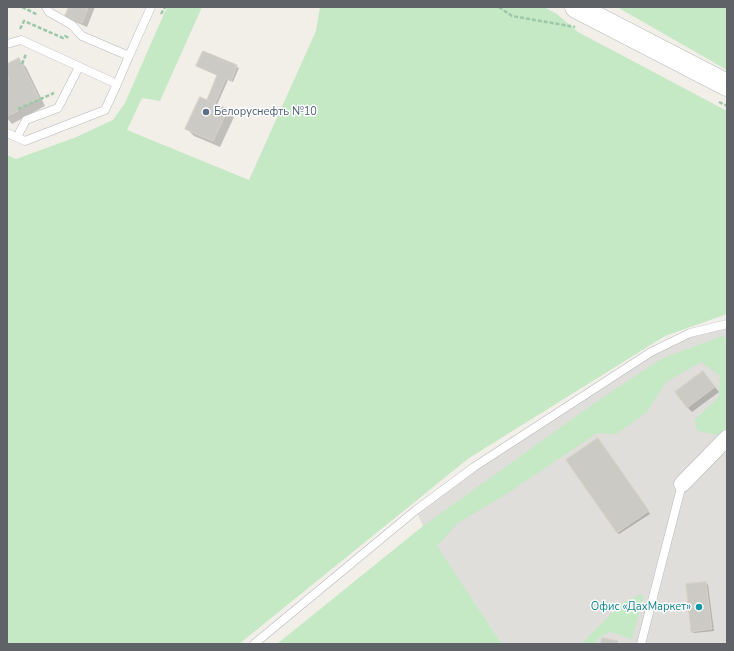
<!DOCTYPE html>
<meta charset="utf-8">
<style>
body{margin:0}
#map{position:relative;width:734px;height:651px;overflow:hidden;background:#f1efe8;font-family:"Nunito Sans",sans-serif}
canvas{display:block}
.frame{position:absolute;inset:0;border:8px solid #5f6368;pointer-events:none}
</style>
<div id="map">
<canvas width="734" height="651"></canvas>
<div class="frame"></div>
</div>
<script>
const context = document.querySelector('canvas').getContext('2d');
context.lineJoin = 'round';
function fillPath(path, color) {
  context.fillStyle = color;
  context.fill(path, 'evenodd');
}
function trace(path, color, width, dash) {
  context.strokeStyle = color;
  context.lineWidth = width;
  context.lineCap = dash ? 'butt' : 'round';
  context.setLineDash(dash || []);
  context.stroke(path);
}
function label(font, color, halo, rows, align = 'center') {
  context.font = font + ' "Nunito Sans",sans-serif';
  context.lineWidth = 3;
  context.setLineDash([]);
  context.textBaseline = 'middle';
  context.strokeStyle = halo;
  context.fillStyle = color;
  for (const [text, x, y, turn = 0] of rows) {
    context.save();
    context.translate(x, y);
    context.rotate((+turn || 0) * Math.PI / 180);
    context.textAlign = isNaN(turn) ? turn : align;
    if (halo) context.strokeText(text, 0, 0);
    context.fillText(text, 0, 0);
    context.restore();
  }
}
const industrial = new Path2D(`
 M 727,324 L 727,644 L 502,644 L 423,526 L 416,510 L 651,352 L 690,333 Z`);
const green = new Path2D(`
 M 167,7 L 202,7 L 160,101 L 142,98 L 127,130 L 249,180 L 316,31 L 320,7 L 544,7 L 557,14 L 578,32 L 727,111 L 727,314 L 665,336 L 469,458 L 239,644 L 7,644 L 7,155 L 16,159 L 74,138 L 113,120 L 125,103 Z
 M 617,7 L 727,7 L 727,70 L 720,66 Z
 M 722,336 L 727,338 L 727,428 L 718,435 L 697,431 L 695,419 L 719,397 L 720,376 L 701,362 L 666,382 L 647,412 L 616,434 L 597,433 L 508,493 L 458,523 L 437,546 L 502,644 L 277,644 L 423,526 L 596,402 L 661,359 Z
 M 640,594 L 644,596 L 632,639 L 610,632 L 598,638 L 595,644 L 581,644 L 621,604 Z`);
const shadow = new Path2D(`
 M 70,7 L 95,7 L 87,27 L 71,20 L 66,16 Z
 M 203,52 L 239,68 L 233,82 L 228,80 L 217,105 L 227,110 L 234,117 L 220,147 L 194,136 L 187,129 L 207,101 L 218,76 L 197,66 Z
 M 19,60 L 26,67 L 45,106 L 12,124 L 7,118 L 7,81 L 11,80 L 7,72 L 7,65 Z
 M 703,372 L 719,392 L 692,412 L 688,408 Z
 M 598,439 L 650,514 L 619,534 L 617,532 Z
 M 706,583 L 708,585 L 714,631 L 694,633 L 692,631 Z`);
const building = new Path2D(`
 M 69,7 L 83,7 L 88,9 L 82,23 L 65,16 Z
 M 203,51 L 237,65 L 231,81 L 226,78 L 215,103 L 207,100 L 217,75 L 196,66 Z
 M 19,58 L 39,98 L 17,109 L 18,111 L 7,116 L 7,80 L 9,79 L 7,75 L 7,64 Z
 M 200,97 L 228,109 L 213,141 L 185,129 Z
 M 703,371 L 715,387 L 687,408 L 675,392 Z
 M 598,438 L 649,511 L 617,533 L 566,460 Z
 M 706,582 L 712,629 L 691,632 L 686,584 Z
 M 602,638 L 618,641 L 617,644 L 601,644 Z`);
const path = new Path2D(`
 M 22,7 L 38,15
 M 499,7 L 512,16 L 575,27
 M 161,14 L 165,7
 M 20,29 L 24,21 L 63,38 L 65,36 L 69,38
 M 22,64 L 26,54
 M 719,102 L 727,106
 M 18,109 L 54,93`);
const lane = new Path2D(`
 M 46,7 L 49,12 L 72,25 L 82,36 L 129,56 L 151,7
 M 7,44 L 21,40 L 117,84 L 129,56
 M 7,133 L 25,141 L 105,110 L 117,84
 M 17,137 L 26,120 L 58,108 L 79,67
 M 254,644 L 416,510 L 474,467 L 651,352 L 690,333 L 727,324
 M 641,644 L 682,484`);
const street = new Path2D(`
 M 682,484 L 727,438`);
const secondary = new Path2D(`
 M 576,7 L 727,85`);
const markers = [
 [206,112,4,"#5c6f8a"],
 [699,607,4,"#0f9aa8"]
];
const serviceNames = [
 ["Белоруснефть №10",214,112]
];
const cultureNames = [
 ["Офис «ДахМаркет»",691,607]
];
fillPath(industrial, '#e0deda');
fillPath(green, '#c5e8c5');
fillPath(shadow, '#0003');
fillPath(building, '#cccac5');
trace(building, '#d6d1c6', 1);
trace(lane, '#b5b8bc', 9);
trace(street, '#b5b8bc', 17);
trace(secondary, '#b6babf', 23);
trace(path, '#9cc7a9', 2.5, [4, 2]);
trace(lane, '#fff', 8);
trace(street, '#fff', 16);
trace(secondary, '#fff', 22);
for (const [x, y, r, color] of markers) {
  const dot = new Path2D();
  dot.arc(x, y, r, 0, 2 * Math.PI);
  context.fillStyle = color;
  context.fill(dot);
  trace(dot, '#fff', 1.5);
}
label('11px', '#4e5e75', '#fff', serviceNames, 'left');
label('11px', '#0d838f', '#fff', cultureNames, 'right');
</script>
